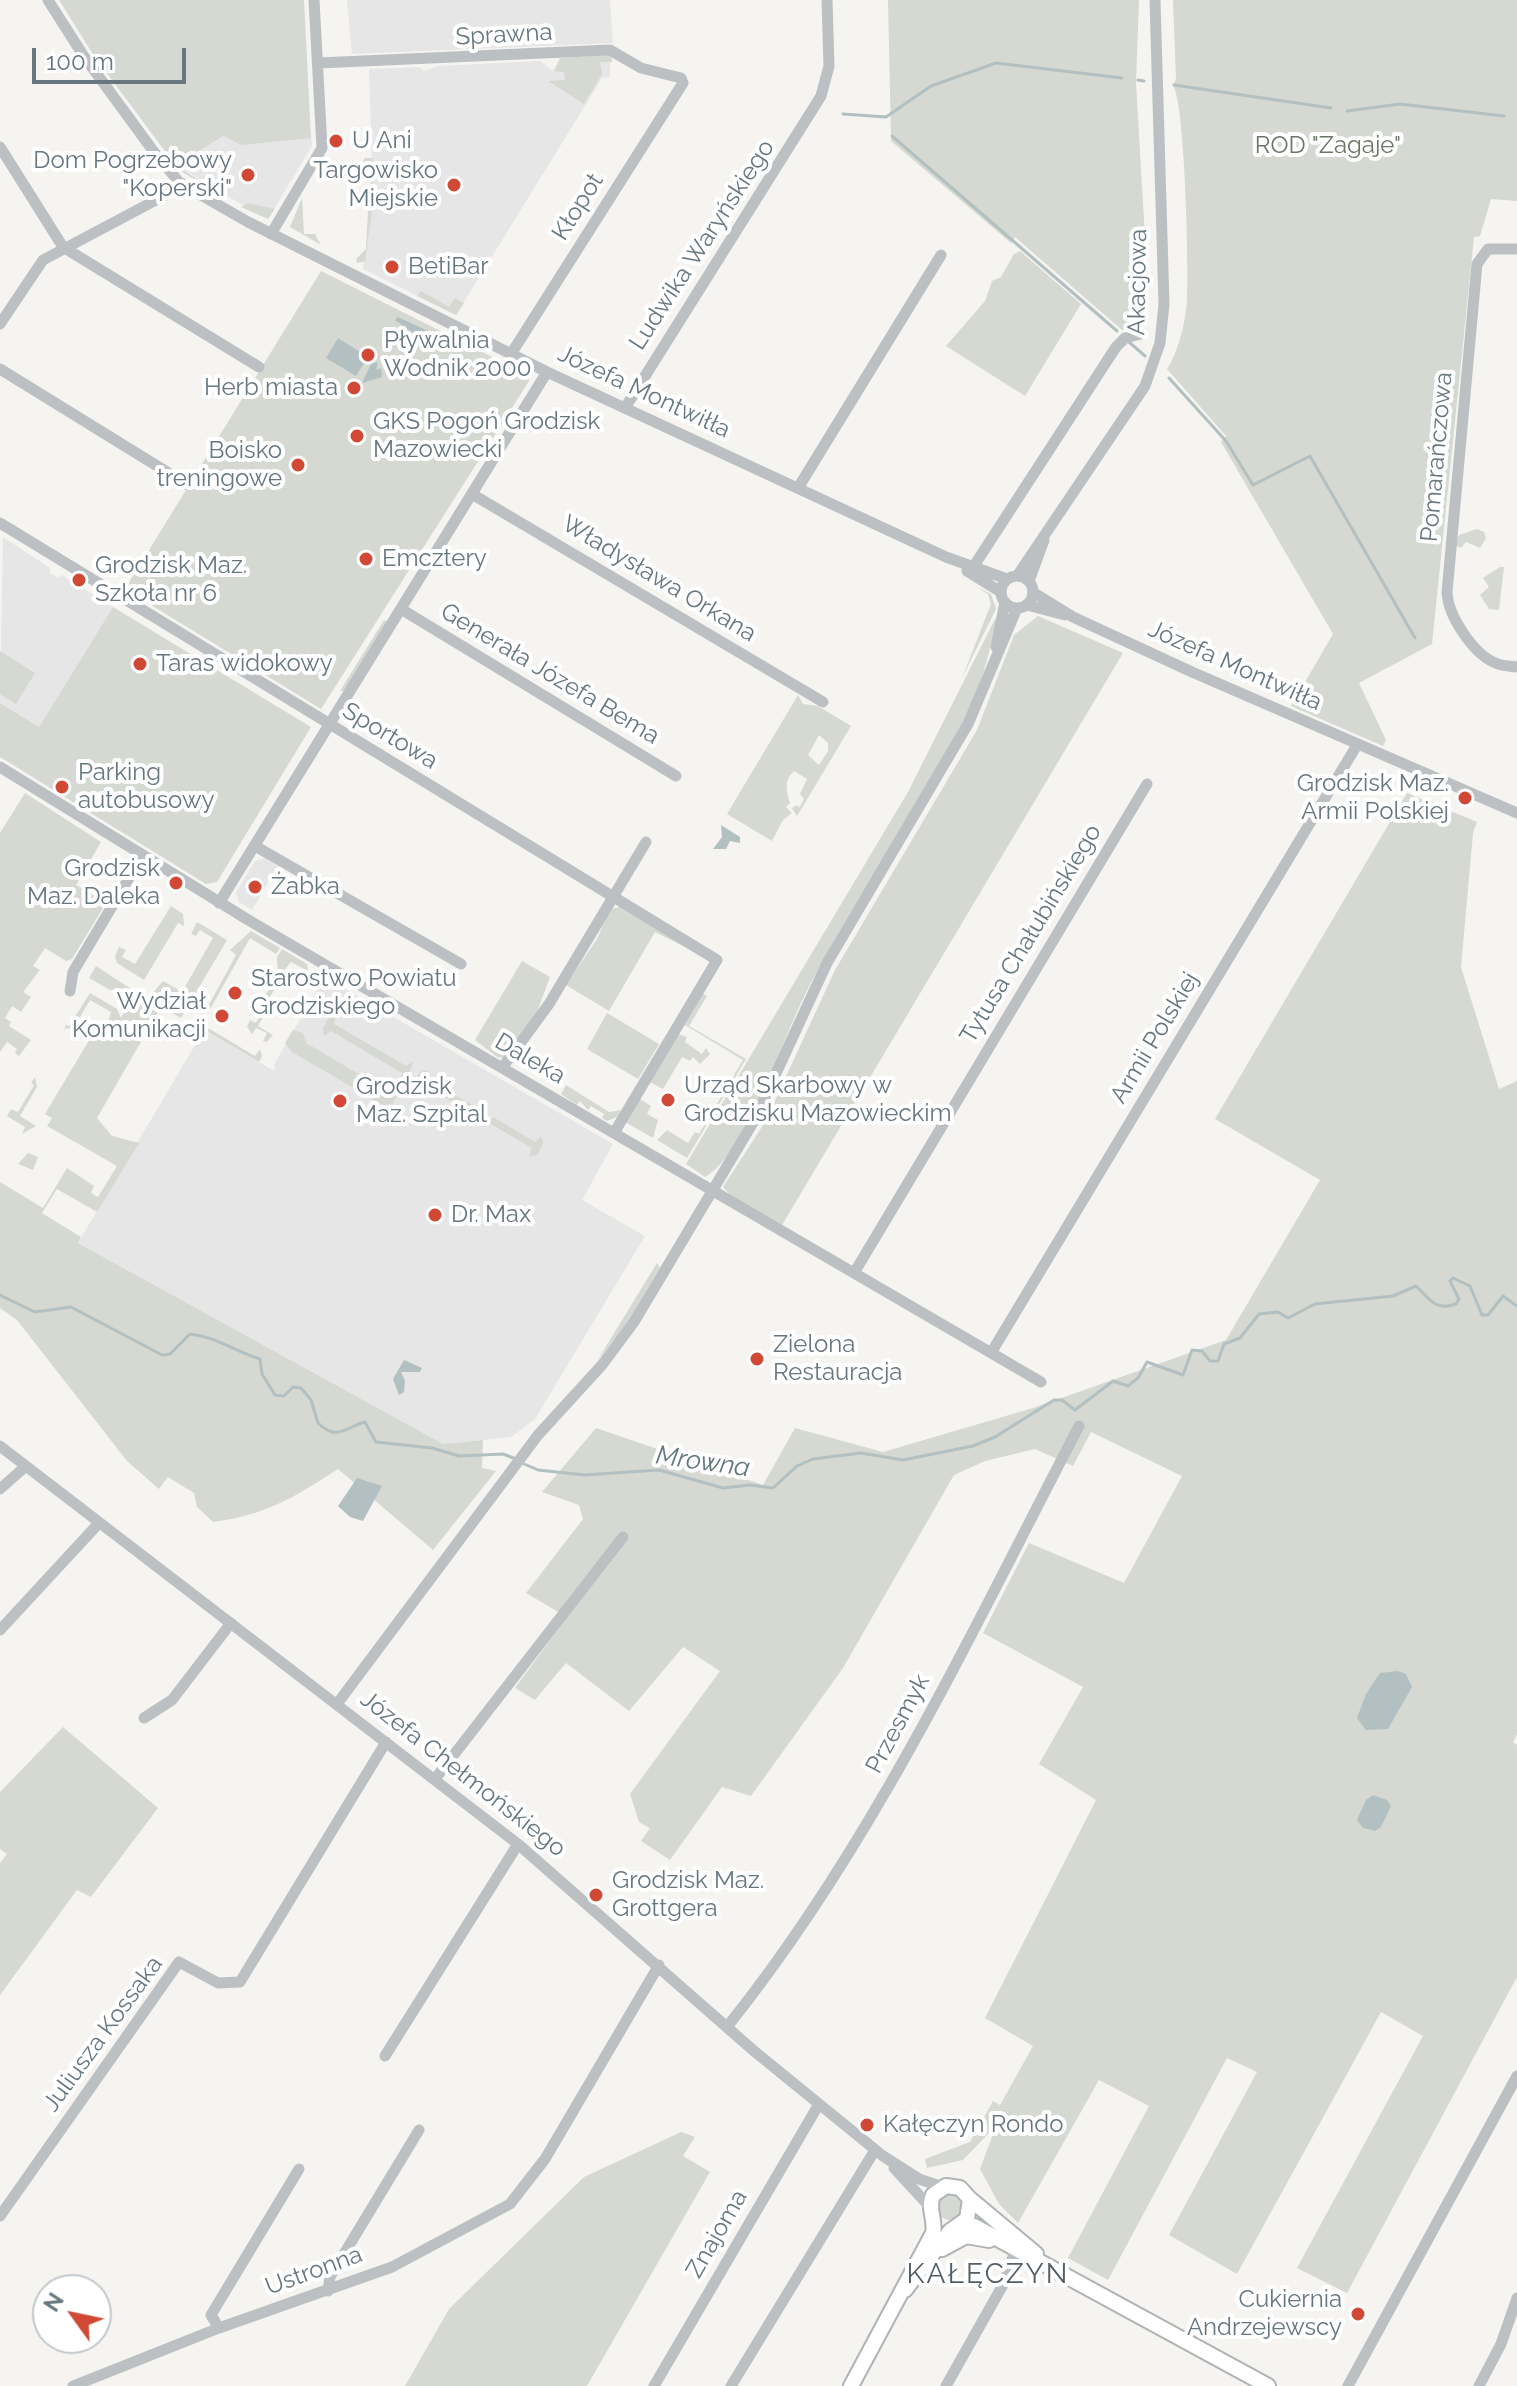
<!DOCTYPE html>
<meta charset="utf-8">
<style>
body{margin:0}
#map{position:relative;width:1517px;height:2386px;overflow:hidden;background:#f5f4f1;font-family:Raleway,sans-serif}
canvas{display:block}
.north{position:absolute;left:32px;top:2274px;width:80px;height:80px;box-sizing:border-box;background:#fff;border:2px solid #c2c9cc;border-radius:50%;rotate:303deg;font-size:22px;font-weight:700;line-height:32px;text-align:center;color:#67777f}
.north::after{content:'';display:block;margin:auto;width:28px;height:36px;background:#d14935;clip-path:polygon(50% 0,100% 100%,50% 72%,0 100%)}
.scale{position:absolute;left:32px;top:48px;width:154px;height:36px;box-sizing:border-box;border:4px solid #67777f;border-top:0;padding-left:10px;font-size:24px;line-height:28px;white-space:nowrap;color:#67777f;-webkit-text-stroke:6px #fff;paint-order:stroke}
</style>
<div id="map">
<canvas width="1517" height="2386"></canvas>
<div class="north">N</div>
<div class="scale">100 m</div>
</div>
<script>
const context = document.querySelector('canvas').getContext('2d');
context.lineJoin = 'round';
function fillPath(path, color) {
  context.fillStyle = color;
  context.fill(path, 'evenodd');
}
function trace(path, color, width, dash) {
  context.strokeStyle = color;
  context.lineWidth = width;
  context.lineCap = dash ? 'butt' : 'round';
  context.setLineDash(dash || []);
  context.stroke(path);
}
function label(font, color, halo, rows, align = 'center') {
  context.font = font + ' Raleway,sans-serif';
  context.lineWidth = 8;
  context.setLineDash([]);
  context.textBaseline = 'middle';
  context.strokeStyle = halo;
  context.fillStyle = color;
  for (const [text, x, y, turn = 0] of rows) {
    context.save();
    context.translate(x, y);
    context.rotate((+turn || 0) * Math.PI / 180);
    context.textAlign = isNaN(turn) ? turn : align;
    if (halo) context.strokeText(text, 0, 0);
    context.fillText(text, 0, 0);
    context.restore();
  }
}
const built = new Path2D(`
 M 347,0 L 610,0 L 613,43 L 352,54 Z
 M 610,58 L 610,77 L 602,78 L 456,315 L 363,269 L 373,196 L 369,69 L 419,67 L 424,71 L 438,66 L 540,61 L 553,71 L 561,60 Z
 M 311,135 L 312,146 L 274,209 L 261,216 L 176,165 L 225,136 Z
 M 3,537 L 50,568 L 50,573 L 58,578 L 62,575 L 113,607 L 39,727 L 0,703 Z
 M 265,858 L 278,866 L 252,910 L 239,902 L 236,892 L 255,861 Z
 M 328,979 L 613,1144 L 582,1200 L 645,1236 L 535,1419 L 511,1437 L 443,1444 L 78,1243 L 204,1030 L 274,1071 L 275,1063 L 321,983 Z`);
const green = new Path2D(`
 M 59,0 L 304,0 L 311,138 L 241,145 L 224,136 L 176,165 L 227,199 L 179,170 L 94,56 Z
 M 888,0 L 1139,0 L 1136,83 L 1148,289 L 1141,329 L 1122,330 L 1015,237 L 1011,243 L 891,141 Z
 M 1173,0 L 1517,0 L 1517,201 L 1491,199 L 1480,236 L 1474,237 L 1432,644 L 1359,683 L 1386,740 L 1383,746 L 1291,706 L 1333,634 L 1221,442 L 1226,436 L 1167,369 C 1179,351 1186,320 1187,299 C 1189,271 1185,101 1173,86 L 1176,79 Z
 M 612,55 L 612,62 L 600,62 L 602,74 L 584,104 L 548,81 L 565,80 L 564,72 L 554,71 L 560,58 Z
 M 365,158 L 373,158 L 372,211 L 365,261 L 357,263 L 356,259 L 366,249 L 368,211 L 372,211 L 370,164 L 362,163 Z
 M 302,198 L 304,234 L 315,234 L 321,245 L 290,227 Z
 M 248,203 L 275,209 L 268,219 L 241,207 Z
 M 1020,251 L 1081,304 L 1025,396 L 946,346 L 985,301 L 992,281 L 1001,277 L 1014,254 Z
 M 321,271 L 528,375 L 529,381 L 321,709 L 125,589 Z
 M 421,291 L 449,307 L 455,298 L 464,303 L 456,315 L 417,296 Z
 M 1477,529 L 1484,532 L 1486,538 L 1480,548 L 1466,542 L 1461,548 L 1454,545 L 1459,535 Z
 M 1500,567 L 1504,567 L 1499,610 L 1489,609 L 1480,595 L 1489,587 L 1483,578 Z
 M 975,586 L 991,594 L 996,609 L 962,678 L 991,604 L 988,594 Z
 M 113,607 L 311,727 L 217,882 L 206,884 L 0,757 L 0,703 L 39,727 Z
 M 1038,616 L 1123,653 L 782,1225 L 731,1196 L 723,1187 L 765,1122 L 835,970 L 977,730 L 1014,635 Z
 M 995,619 L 998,620 C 988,653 982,686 966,718 C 916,816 849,903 802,1001 C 780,1046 744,1156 705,1177 L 686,1164 L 908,792 Z
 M 384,620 L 388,622 L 345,691 L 340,691 Z
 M 0,651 L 35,673 L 16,704 L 0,694 Z
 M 798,695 L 803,704 L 818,706 L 851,726 L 797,816 L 792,808 L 797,805 L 799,808 L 804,799 L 800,794 L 807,779 L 794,771 C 784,780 786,790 790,803 L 786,807 L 792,813 L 783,820 L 772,841 L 727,814 ZM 819,735 L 828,743 L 828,751 L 819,765 L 808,755 Z
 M 25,793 L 101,842 L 76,885 L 106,903 L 72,959 L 66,961 L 45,948 L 33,966 L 40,970 L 23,992 L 31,997 L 21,1012 L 12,1006 L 5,1018 L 11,1022 L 9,1026 L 31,1040 L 19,1056 L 15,1053 L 17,1049 L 7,1042 L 0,1052 L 0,833 Z
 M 1407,793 L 1477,822 L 1473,833 L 1461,967 L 1499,1089 L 1517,1081 L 1517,1734 L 1513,1742 L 1517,1745 L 1517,1977 L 1347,2293 L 1297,2268 L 1423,2036 L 1381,2012 L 1237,2274 L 1169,2235 L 1257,2072 L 1227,2058 L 1108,2280 L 1068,2258 L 1149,2106 L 1099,2080 L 1018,2223 L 999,2204 L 980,2169 L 993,2134 L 989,2133 L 963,2160 L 927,2168 L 925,2159 L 970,2142 L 993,2101 L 1000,2105 L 1033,2046 L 985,2018 L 1096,1800 L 1039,1764 L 1083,1687 L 983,1633 L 1029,1543 L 1124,1583 L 1182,1476 L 1091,1432 L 1073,1466 L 1035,1449 L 985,1461 L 954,1475 L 843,1668 L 751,1796 L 722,1787 L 670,1860 L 641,1841 L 650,1828 L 639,1822 L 630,1794 L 720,1671 L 683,1647 L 629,1711 L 566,1663 L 535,1700 L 515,1688 L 567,1617 L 526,1593 L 583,1519 L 579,1505 L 542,1492 L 596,1428 L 763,1485 L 795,1428 L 883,1452 L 1033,1408 L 1226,1340 L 1320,1180 L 1215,1119 Z
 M 171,906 L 183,914 L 184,926 L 178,923 L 144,980 L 117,963 L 115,956 L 119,947 L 126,950 L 122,957 L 135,964 Z
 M 620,907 L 691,950 L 655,932 L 609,1011 L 566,985 L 597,939 L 610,909 Z
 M 197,922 L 227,940 L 181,1018 L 161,1007 L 97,1118 L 112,1136 L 139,1143 L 97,1212 L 57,1189 L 42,1213 L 81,1237 L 78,1243 L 443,1444 L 483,1440 L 482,1468 L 496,1471 L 433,1550 L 338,1469 C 294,1498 265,1515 213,1522 L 197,1507 L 194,1493 L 168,1477 L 159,1489 L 127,1461 L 17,1320 L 0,1308 L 0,1182 L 43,1208 L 67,1168 L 94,1186 L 91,1193 L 98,1197 L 117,1166 L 47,1126 L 52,1118 L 45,1114 L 100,1022 L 107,1025 L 111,1012 L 90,1000 L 73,1029 L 66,1028 L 63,1033 L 66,1025 L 69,1026 L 90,993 L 117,1009 L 121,1018 L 130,1002 L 123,990 L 110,990 L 89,978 L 96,966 L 136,992 L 138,989 L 150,996 L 163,981 L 182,992 L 213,938 L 200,930 L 196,936 L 191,934 Z
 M 251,931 L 280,948 L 276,954 L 250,938 L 208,1013 L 205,1012 L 236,955 L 230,950 Z
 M 282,949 L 307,964 L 308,971 L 291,962 L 278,978 L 277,957 Z
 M 522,961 L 550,977 L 537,1012 L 506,1058 L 497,1057 L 475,1040 Z
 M 270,989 L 274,990 L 270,997 L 281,1004 L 279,1007 L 271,1003 L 258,1026 L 273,1035 L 267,1042 L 263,1041 L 267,1033 L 256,1028 L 252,1034 L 247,1027 L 250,1020 L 256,1023 L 268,1002 L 262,998 Z
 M 702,993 L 707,996 L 689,1026 L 746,1059 L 687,1158 L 657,1140 L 667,1130 L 688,1143 L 695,1132 L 699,1134 L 743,1060 L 685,1025 Z
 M 607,1013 L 659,1044 L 638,1079 L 587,1049 Z
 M 336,1016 L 334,1024 L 406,1066 L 413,1061 L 408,1078 L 401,1081 L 402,1073 L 331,1031 L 324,1036 L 323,1028 L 329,1017 Z
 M 203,1025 L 255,1056 L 260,1049 L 262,1056 L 259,1062 L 205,1030 L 203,1033 L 195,1028 Z
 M 293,1030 L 303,1033 L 306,1043 L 391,1093 L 397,1088 L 398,1094 L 392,1104 L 383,1105 L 292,1052 L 285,1043 Z
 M 678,1034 L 687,1037 L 685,1042 L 702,1054 L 706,1048 L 710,1054 L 700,1064 L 693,1057 L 690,1061 L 682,1057 L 663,1089 L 650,1082 Z
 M 428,1070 L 426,1078 L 486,1113 L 482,1119 L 422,1084 L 416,1090 L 414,1083 L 420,1072 Z
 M 35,1077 L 37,1087 L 20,1116 L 36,1126 L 22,1134 L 25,1127 L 7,1116 L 11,1109 L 18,1112 L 34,1085 L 31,1083 Z
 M 566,1085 L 609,1112 L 621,1110 L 617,1117 L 607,1121 L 602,1118 L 604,1114 L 591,1106 L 588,1110 L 580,1101 L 577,1105 L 561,1094 Z
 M 640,1099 L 651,1106 L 647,1114 L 658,1120 L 653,1138 L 625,1122 Z
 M 493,1117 L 535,1142 L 541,1136 L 543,1143 L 537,1155 L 529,1156 L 532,1148 L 489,1123 Z
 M 28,1153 L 38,1157 L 33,1170 L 18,1164 Z
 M 657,1263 L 660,1267 L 628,1322 L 597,1361 Z
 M 63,1727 L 158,1808 L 91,1897 L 77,1890 L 0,1995 L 0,1863 L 7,1854 L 0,1849 L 0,1792 Z
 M 681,2132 L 695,2137 L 683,2156 L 710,2172 L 587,2386 L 405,2386 L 449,2309 L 584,2177 Z
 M937 2207a13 13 0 1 1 26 0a13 13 0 1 1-26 0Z`);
const water = new Path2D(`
 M 398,317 L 428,331 L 430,337 L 422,339 L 395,320 Z
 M 338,338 L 368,357 L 356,376 L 326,358 Z
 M 372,362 L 378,363 L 376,370 L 381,368 L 382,377 L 362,383 Z
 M 721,825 L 740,837 L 740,843 L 730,841 L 726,849 L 713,849 L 722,837 Z
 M 404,1360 L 422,1368 L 420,1372 L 401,1372 L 405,1381 L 404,1392 L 399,1395 L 393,1379 Z
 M 357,1478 L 382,1486 L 363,1521 L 350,1517 L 338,1506 Z
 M 1398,1671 L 1406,1674 L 1412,1687 L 1388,1729 L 1366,1730 L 1357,1718 L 1366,1694 L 1380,1673 Z
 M 1373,1795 L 1387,1800 L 1391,1806 L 1381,1827 L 1375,1831 L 1363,1828 L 1357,1820 L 1366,1800 Z`);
const stream = new Path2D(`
 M 1138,80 L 1144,81
 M 1174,85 L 1331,108
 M 1347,111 L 1400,104 L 1504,116
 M 843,114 L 886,117 L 931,86 L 996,63 L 1122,78
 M 892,136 L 1117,331
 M 1129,342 L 1145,356
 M 1169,378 L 1226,441 L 1253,485 L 1310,456 L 1415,638
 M 0,1295 L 35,1312 L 71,1307 L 162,1355 L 170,1354 L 190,1334 C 217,1337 236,1352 260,1359 L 262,1374 L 275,1395 L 284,1396 L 293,1387 L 301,1388 L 311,1400 L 318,1423 C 337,1442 346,1427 365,1422 L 376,1442 L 432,1448 L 459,1456 L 503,1454 L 516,1459
 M 522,1463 L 538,1470 L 585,1475 L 659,1470 L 723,1488 L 750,1485 L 773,1488 L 797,1466 L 813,1459 L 861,1453 L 903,1460 L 973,1446 L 995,1437 L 1054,1400 L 1062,1400 L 1075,1410 L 1113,1381 L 1128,1386 L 1138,1378 L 1147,1362 L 1183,1375 L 1192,1350 L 1202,1351 L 1210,1361 L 1218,1361 L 1224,1344 L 1240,1338 L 1259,1314 L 1278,1312 L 1288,1318 L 1315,1304 L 1393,1296 L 1416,1286 C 1428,1297 1435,1312 1456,1304 L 1459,1299 L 1450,1281 L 1453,1278 L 1470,1286 L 1482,1315 L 1488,1315 L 1503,1296 L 1517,1306`);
const minor = new Path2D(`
 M 48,0 L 83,55 L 154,152 L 179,182 L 194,191 L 248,222 L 547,372 L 946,557 L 1007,579
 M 318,63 L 610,50 L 641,68 L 681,78 L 683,83 L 511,354
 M 0,147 L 63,247 L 259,367
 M 271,234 L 322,148 L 314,0
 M 1517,249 L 1488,249 L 1477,264 L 1447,592 C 1448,616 1474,656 1498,664 C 1503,666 1511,666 1517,667
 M 0,324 L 43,260 L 173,191 L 179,182
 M 0,369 L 188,485
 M 625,408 L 821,96 L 829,66 L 827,0
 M 798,488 L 941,255
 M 472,494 L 823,702
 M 0,523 L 717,960 L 614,1133
 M 967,571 L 1001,592
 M 970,572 L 1116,347 L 1125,338 L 1141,334
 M1001 592a16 16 0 1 1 32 0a16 16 0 1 1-32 0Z
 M 1017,576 L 1145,386 L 1160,343 L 1164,304 L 1155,0
 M 1029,581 L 1044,540
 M 1034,593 L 1073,617 L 1192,672 L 1517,813
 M 1027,605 L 1065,615
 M 401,609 L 676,776
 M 996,647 L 1005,602
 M 0,767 L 250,921 L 1041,1382
 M 255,846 L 461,964
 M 219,903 L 547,372
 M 70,991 L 73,972 L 142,856
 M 502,1068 L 549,1004 L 646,842
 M 854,1273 L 1147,784
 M 991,1353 L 1357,745
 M 0,1446 L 518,1844 L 754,2051 L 883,2156 L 919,2179 L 943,2187
 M 0,1489 L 26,1466
 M 0,1630 L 99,1523
 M 337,1704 L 538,1435 L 602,1365 L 634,1322 L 754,1121 L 827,963 L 968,724 L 1017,608
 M 144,1718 L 172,1700 L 231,1623
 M 435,1779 L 623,1537
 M 727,2027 C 873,1845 972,1631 1079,1426
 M 385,2056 L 518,1844
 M 894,2168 L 930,2207
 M 0,2216 L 179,1962 L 218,1983 L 240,1982 L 386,1742
 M 328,2291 L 330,2277 L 419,2130
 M 219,2328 L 211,2315 L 299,2169
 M 73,2386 L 219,2328 L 392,2267 L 510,2204 L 545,2159 L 659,1965
 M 654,2386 L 819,2104
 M 731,2386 L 875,2150
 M 946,2386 L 1004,2283 L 1015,2251
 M 1348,2386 L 1517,2076
 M 1479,2386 L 1501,2344 L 1517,2298`);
const major = new Path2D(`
 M 970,2199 L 1036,2254
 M 962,2224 L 974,2226 L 1268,2386
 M 942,2249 L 966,2236 L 989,2240
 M 851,2386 L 933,2233 C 936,2219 927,2209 933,2195 L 946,2186 L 960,2188 L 970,2199 L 967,2219 L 950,2231 L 905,2290`);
const markers = [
 [336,141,8,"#d14935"],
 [248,175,8,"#d14935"],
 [454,185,8,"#d14935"],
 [392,267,8,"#d14935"],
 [368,355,8,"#d14935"],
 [354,388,8,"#d14935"],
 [357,436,8,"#d14935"],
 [298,465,8,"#d14935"],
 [366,559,8,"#d14935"],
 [79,580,8,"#d14935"],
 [140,664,8,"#d14935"],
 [62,787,8,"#d14935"],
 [1465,798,8,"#d14935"],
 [176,883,8,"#d14935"],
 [255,887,8,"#d14935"],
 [235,993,8,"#d14935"],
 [222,1016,8,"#d14935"],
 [668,1100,8,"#d14935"],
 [340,1101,8,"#d14935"],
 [435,1215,8,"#d14935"],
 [757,1359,8,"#d14935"],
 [596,1895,8,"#d14935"],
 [867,2125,8,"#d14935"],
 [1358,2314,8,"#d14935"]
];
const streetNames = [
 ["Sprawna",504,35,-3],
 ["Kłopot",578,207,-58],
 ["Ludwika Waryńskiego",702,245,-57],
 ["Akacjowa",1138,282,-89],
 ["Józefa Montwiłła",644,392,25],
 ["Pomarańczowa",1437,457,-85],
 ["Władysława Orkana",659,579,31],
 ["Józefa Montwiłła",1235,666,24],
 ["Generała Józefa Bema",550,674,31],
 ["Sportowa",390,736,31],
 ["Tytusa Chałubińskiego",1031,934,-59],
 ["Armii Polskiej",1155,1038,-59],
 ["Daleka",530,1059,30],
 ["Przesmyk",898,1724,-62],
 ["Józefa Chełmońskiego",463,1774,38],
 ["Juliusza Kossaka",103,2034,-54],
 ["Znajoma",717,2234,-60],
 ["Ustronna",314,2271,-20]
];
const poiNames = [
 ["U Ani",352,141],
 ["Dom Pogrzebowy",232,161,"right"],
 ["\"Koperski\"",232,189,"right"],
 ["Targowisko",438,171,"right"],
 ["Miejskie",438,199,"right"],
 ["BetiBar",408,267],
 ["Pływalnia",384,341],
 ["Wodnik 2000",384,369],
 ["Herb miasta",338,388,"right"],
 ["GKS Pogoń Grodzisk",373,422],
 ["Mazowiecki",373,450],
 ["Boisko",282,451,"right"],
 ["treningowe",282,479,"right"],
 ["Emcztery",382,559],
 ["Grodzisk Maz.",95,566],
 ["Szkoła nr 6",95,594],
 ["Taras widokowy",156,664],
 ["Parking",78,773],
 ["autobusowy",78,801],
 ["Grodzisk Maz.",1449,784,"right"],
 ["Armii Polskiej",1449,812,"right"],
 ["Grodzisk",160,869,"right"],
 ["Maz. Daleka",160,897,"right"],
 ["Żabka",271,887],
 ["Starostwo Powiatu",251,979],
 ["Grodziskiego",251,1007],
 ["Wydział",206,1002,"right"],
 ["Komunikacji",206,1030,"right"],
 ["Urząd Skarbowy w",684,1086],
 ["Grodzisku Mazowieckim",684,1114],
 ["Grodzisk",356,1087],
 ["Maz. Szpital",356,1115],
 ["Dr. Max",451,1215],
 ["Zielona",773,1345],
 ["Restauracja",773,1373],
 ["Grodzisk Maz.",612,1881],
 ["Grottgera",612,1909],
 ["Kałęczyn Rondo",883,2125],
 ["Cukiernia",1342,2300,"right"],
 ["Andrzejewscy",1342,2328,"right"]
];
const parkNames = [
 ["ROD \"Zagaje\"",1328,146]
];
const waterNames = [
 ["Mrowna",703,1462,8]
];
const quarterNames = [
 ["KAŁĘCZYN",988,2275]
];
fillPath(built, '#e5e6e5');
fillPath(green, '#d5d9d1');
fillPath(water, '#b2c0c2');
trace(stream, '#b2c0c2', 3);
trace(major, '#aeb3b5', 18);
trace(minor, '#bcc0c3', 11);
trace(major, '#fff', 14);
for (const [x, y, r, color] of markers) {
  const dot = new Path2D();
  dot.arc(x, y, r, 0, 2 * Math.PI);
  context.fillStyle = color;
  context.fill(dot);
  trace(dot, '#fff', 3);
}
label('24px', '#67777f', '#fff', streetNames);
label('24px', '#67777f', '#fff', poiNames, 'left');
label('24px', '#6a7765', '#fff', parkNames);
label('italic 26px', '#63787c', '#fff', waterNames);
context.letterSpacing = '2px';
label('28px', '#545f65', '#fff', quarterNames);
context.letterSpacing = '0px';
</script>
